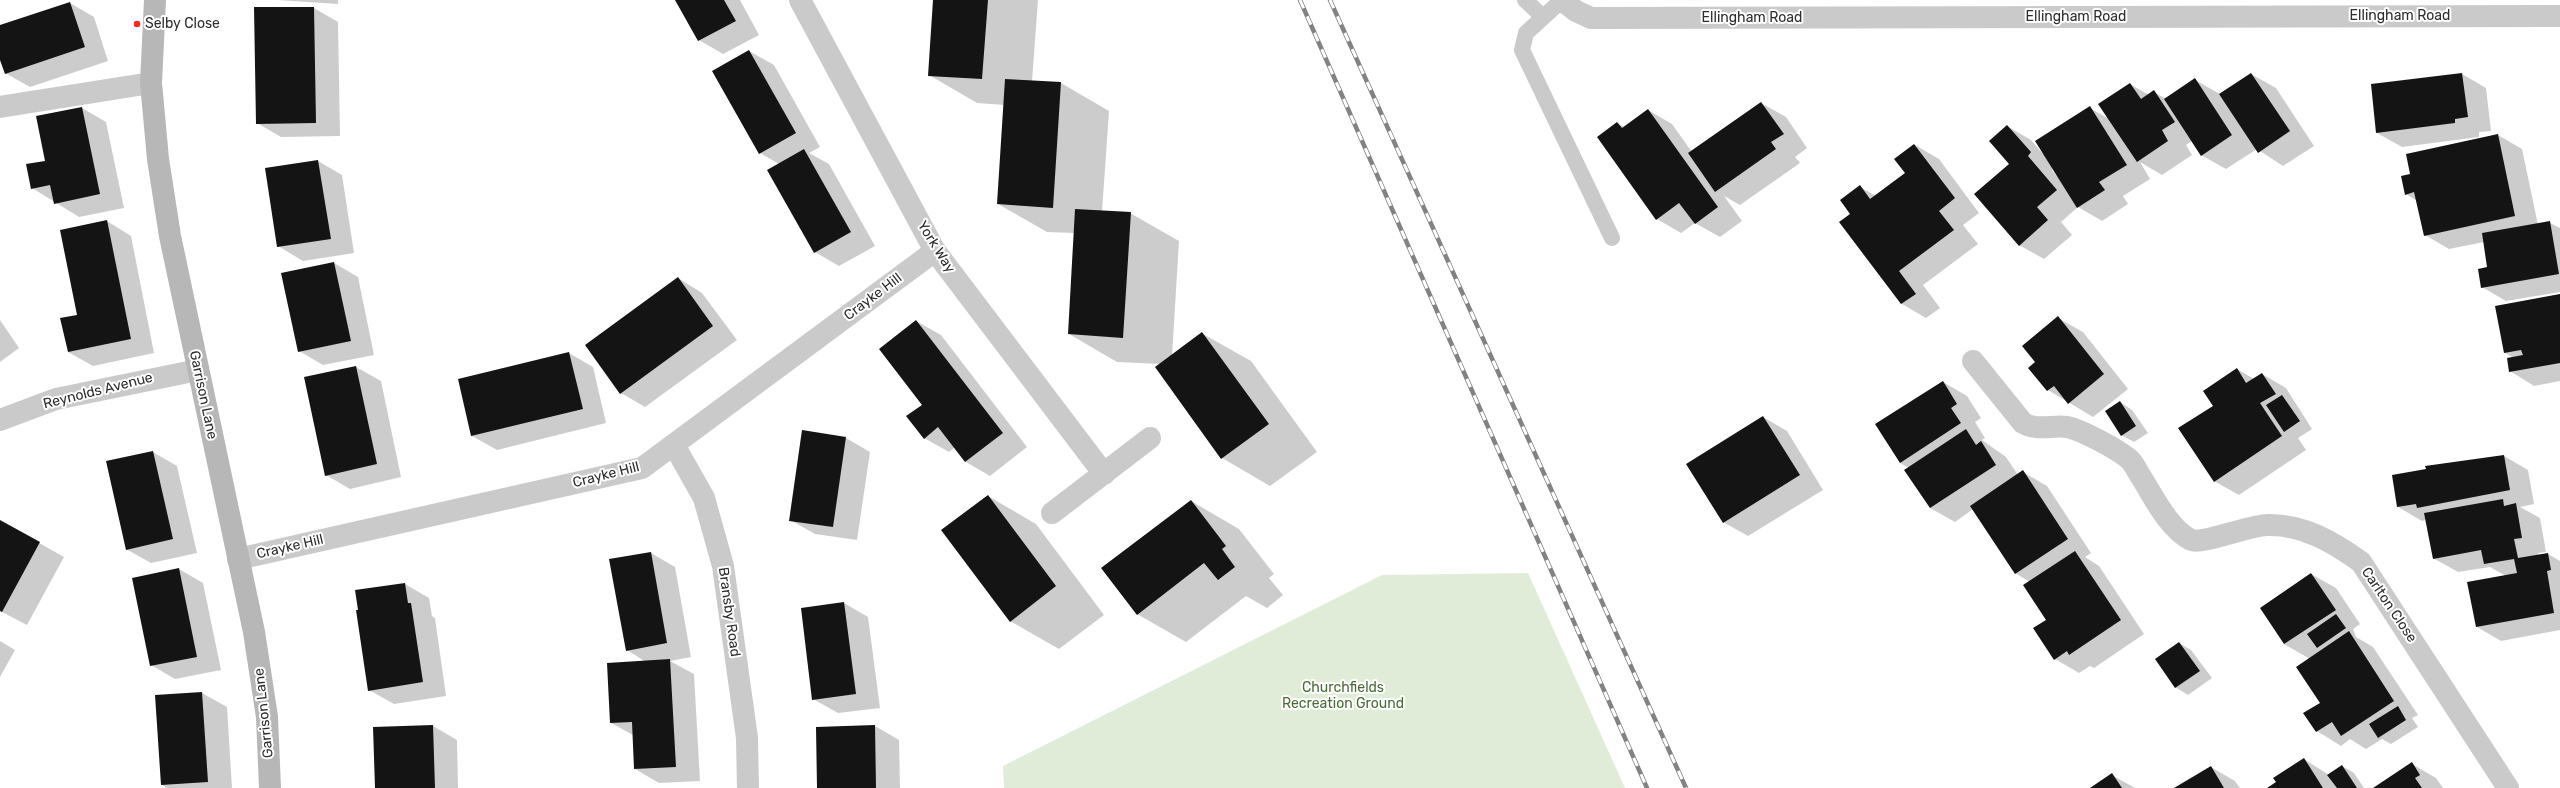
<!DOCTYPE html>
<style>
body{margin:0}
canvas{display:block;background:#fff}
</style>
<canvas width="2560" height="788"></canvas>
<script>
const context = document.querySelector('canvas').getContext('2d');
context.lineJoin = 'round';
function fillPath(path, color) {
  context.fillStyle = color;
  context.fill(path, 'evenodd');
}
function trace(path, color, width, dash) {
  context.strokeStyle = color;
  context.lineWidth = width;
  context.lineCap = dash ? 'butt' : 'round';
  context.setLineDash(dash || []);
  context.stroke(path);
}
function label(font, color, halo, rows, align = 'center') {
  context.font = font + ' Rubik,sans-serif';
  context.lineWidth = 4;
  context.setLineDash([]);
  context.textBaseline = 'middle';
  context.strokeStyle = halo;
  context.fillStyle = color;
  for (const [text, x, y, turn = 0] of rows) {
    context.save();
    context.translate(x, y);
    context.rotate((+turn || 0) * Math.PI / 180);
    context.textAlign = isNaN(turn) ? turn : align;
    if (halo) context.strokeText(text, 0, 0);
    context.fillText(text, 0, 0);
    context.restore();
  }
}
const green = new Path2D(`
 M 1528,573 L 1625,788 L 1004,788 L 1003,766 L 1382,575 Z`);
const shadow = new Path2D(`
 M 277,0 L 338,0 L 338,4 Z
 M 677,0 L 740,0 L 759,35 L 723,54 L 699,40 Z
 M 934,0 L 1038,0 L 1032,81 L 1061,83 L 1109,111 L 1102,212 L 1130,213 L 1179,241 L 1172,356 L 1203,334 L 1251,361 L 1317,452 L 1270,486 L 1222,458 L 1160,364 L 1117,362 L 1069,334 L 1075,233 L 1047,232 L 998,204 L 1005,105 L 977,103 L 929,75 Z
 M 70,3 L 94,17 L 108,61 L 30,87 L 5,73 L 0,57 L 0,27 Z
 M 314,8 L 338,22 L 340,136 L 281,137 L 257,123 Z
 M 749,51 L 774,65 L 820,147 L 809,153 L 829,164 L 875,246 L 839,266 L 815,252 L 779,164 L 760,153 Z
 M 2251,74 L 2276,88 L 2314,146 L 2283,166 L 2257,149 L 2226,169 L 2201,155 L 2192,141 L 2186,145 L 2192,155 L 2162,175 L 2140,162 L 2150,179 L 2123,196 L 2128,204 L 2102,221 L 2078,207 L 2061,222 L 2072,235 L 2044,259 L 2019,245 L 2007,126 L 2031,140 L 2043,154 L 2090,108 L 2109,119 L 2130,84 L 2149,95 L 2154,92 L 2166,99 L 2195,80 L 2220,94 ZM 2053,168 L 2058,178 L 2052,170 Z
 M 2462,74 L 2486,88 L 2491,131 L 2479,132 L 2479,137 L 2402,147 L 2377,133 Z
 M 1761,103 L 1786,117 L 1807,148 L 1795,157 L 1800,163 L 1740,205 L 1724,196 L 1742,221 L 1720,237 L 1695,223 L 1681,233 L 1657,219 L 1617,123 L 1624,127 L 1648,110 L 1672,124 L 1692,152 Z
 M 82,108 L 106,122 L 124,208 L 79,217 L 32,188 L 46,162 Z
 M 2498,135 L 2522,149 L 2538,225 L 2550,223 L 2560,228 L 2560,292 L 2506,301 L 2482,287 L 2488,268 L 2484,242 L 2449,249 L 2425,235 L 2417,201 L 2406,194 L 2412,174 Z
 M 1915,145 L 1939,159 L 1979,213 L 1963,225 L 1978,244 L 1923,285 L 1940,308 L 1926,318 L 1902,304 L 1841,222 L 1852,214 L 1860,187 L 1876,196 L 1907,173 Z
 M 318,161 L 342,175 L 354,253 L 303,261 L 278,246 Z
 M 107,221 L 131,236 L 154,353 L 93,366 L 68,352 Z
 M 334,263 L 358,277 L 374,355 L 323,365 L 299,351 Z
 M 678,278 L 702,293 L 737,340 L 645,407 L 621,393 Z
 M 2560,295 L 2560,381 L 2534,386 L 2510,371 L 2514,358 L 2505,353 Z
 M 2058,318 L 2083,332 L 2128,389 L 2093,417 L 2048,390 L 2030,368 L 2036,363 Z
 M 0,320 L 19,348 L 0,362 Z
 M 916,321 L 941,335 L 1027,447 L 990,476 L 966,462 L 955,447 L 949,452 L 924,438 Z
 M 569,353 L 593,367 L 606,423 L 497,450 L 472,436 L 459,380 Z
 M 356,367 L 381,381 L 401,477 L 350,489 L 326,475 L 305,378 Z
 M 2237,369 L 2254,379 L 2262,374 L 2286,388 L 2312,429 L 2298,438 L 2306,450 L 2239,495 L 2214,481 L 2214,406 Z
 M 1943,382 L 1967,396 L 1981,418 L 1975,422 L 1985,438 L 1982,440 L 2006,457 L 2018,475 L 2023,472 L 2047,486 L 2091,553 L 2085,557 L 2099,566 L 2144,634 L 2094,668 L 2090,666 L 2079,673 L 2055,659 L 2047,620 L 2030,582 L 2015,573 L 1973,509 L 1955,522 L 1930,508 L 1909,468 L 1900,463 Z
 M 2120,402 L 2132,410 L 2148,433 L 2134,442 L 2121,435 Z
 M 1763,417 L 1787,431 L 1823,490 L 1748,536 L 1723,522 Z
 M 846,438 L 870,452 L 857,540 L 815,534 L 790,520 Z
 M 153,452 L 177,466 L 197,553 L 151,563 L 126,549 Z
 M 2504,456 L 2528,470 L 2534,504 L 2520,507 L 2540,518 L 2546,552 L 2538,553 L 2539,555 L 2548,554 L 2560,561 L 2560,630 L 2501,641 L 2477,627 L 2506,576 L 2490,567 L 2458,572 L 2433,558 L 2426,520 L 2422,521 L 2398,507 Z
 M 988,496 L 1036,524 L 1104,615 L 1059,649 L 1010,621 Z
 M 1191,501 L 1239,529 L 1274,574 L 1269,578 L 1283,595 L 1267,608 L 1246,596 L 1186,642 L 1137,614 Z
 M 0,521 L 64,557 L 27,625 L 0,611 Z
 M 651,553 L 675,567 L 691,657 L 670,661 L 694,674 L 700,781 L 659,783 L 635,769 L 633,735 L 611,723 L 646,662 L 627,650 Z
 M 179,569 L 203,583 L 221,670 L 175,679 L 151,665 Z
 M 2311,574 L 2336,588 L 2360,624 L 2353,629 L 2356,637 L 2373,647 L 2418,715 L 2412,718 L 2418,727 L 2391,744 L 2382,739 L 2366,749 L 2350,739 L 2341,746 L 2317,731 L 2321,703 L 2310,659 L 2284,644 Z
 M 405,584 L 429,598 L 432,616 L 435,618 L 446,696 L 394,704 L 369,690 Z
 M 844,603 L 868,617 L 880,708 L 838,713 L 813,699 Z
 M 0,641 L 15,650 L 0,677 Z
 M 2179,643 L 2191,650 L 2212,678 L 2188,695 L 2175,687 Z
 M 202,693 L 227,707 L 232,788 L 167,788 L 162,785 L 156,696 Z
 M 433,726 L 457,740 L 458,788 L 376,788 Z
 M 875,726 L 899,740 L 900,788 L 818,788 Z
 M 2304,759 L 2329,775 L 2342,766 L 2354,773 L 2364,788 L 2269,788 Z
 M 2412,764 L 2436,778 L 2443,788 L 2374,788 Z
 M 2211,767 L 2235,781 L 2240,788 L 2176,788 Z
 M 2112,775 L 2135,788 L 2092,788 Z`);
const building = new Path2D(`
 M 675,0 L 724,0 L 736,21 L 698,41 Z
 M 933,0 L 988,0 L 982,79 L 928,76 Z
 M 70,2 L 85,47 L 5,74 L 0,60 L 0,25 Z
 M 254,7 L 314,7 L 316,123 L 256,124 Z
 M 749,50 L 796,133 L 759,154 L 712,71 Z
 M 2251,73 L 2290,131 L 2258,153 L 2219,94 Z
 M 2462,73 L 2468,117 L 2455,119 L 2455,123 L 2376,133 L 2371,84 Z
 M 2195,78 L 2232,135 L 2201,156 L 2164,99 Z
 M 1005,79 L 1061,82 L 1053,208 L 997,204 Z
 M 2130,83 L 2141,99 L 2154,90 L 2175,122 L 2162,130 L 2168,141 L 2137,162 L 2098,104 Z
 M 1761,102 L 1784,134 L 1771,142 L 1776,149 L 1715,192 L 1688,153 Z
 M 2090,106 L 2127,165 L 2099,182 L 2105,190 L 2077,208 L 2035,141 Z
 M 82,107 L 100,194 L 54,204 L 50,185 L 31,189 L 26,164 L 45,161 L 36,116 Z
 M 1648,109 L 1718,207 L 1695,224 L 1679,203 L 1656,220 L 1597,137 L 1617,122 L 1622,128 Z
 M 2007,125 L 2031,152 L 2028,156 L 2057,190 L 2037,207 L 2048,220 L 2019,246 L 1974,194 L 2009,164 L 1989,141 Z
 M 2498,134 L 2515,216 L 2424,236 L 2414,192 L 2405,195 L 2401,176 L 2410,174 L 2406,154 Z
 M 1914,144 L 1955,198 L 1939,211 L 1954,230 L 1899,271 L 1916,294 L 1901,304 L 1839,222 L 1850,214 L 1840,200 L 1860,185 L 1870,199 L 1905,173 L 1894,159 Z
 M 804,149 L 851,232 L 814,253 L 767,170 Z
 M 318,160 L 331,239 L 277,247 L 265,168 Z
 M 1075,209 L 1131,212 L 1123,338 L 1068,334 Z
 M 107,220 L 131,339 L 68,352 L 60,318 L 77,315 L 60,230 Z
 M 2550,221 L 2559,274 L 2481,288 L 2478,269 L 2487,267 L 2482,233 Z
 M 334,262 L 351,341 L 298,352 L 281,273 Z
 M 678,277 L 713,326 L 620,394 L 585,345 Z
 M 2560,294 L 2560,363 L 2509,372 L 2507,358 L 2523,355 L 2521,350 L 2504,353 L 2495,306 Z
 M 2058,316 L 2104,374 L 2068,404 L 2054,386 L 2047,391 L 2028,368 L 2035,362 L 2022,346 Z
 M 916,320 L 1003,433 L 965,462 L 938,427 L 924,439 L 906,416 L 922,405 L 879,349 Z
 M 1202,332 L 1269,424 L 1221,459 L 1155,367 Z
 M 569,352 L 583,409 L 471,436 L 458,379 Z
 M 356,366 L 377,464 L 325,476 L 304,377 Z
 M 2237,368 L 2246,383 L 2262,373 L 2276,394 L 2260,403 L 2282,436 L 2214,482 L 2178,428 L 2213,406 L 2203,391 Z
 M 1943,381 L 1957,404 L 1951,408 L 1961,423 L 1900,463 L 1875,424 Z
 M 2282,395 L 2300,421 L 2284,432 L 2266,405 Z
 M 2120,401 L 2136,426 L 2121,436 L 2105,411 Z
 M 1763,416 L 1800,475 L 1723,523 L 1686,464 Z
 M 1966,429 L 1976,445 L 1981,441 L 1996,465 L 1930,508 L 1904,470 Z
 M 802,430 L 846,437 L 833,527 L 789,521 Z
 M 153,451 L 173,539 L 126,550 L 106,461 Z
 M 2504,455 L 2510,490 L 2417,508 L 2416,504 L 2397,507 L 2392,475 L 2426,469 L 2425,466 Z
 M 2023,470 L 2068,539 L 2015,574 L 1970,506 Z
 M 988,495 L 1056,586 L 1010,622 L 941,530 Z
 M 2503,499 L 2504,506 L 2516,503 L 2522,538 L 2514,539 L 2518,558 L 2548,553 L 2551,570 L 2547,571 L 2554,613 L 2476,627 L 2467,582 L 2517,573 L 2514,559 L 2484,564 L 2481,550 L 2433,559 L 2424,513 Z
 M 1191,500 L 1226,546 L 1222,549 L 1235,567 L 1218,580 L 1204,563 L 1137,615 L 1101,568 Z
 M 0,520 L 40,542 L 2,612 L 0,611 Z
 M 2075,551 L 2121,620 L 2069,655 L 2067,651 L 2054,660 L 2033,628 L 2046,620 L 2023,585 Z
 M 651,552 L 667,643 L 626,651 L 609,559 Z
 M 179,568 L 197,657 L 150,666 L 132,578 Z
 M 2311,573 L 2336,610 L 2284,644 L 2260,608 Z
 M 405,583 L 408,603 L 411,603 L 423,682 L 368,691 L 356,610 L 358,610 L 355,590 Z
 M 844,602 L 856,694 L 812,700 L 801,608 Z
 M 2336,614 L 2346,628 L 2317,648 L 2307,634 Z
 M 2349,631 L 2394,701 L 2341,736 L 2332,722 L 2316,732 L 2303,713 L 2320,703 L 2296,667 Z
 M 2179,642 L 2200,671 L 2175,688 L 2155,659 Z
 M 670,659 L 676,767 L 634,769 L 632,722 L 610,723 L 607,663 Z
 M 202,692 L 208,782 L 161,785 L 155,695 Z
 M 2398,706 L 2406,720 L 2378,738 L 2369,724 Z
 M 433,725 L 435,788 L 375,788 L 373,727 Z
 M 875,725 L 876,788 L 817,788 L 816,727 Z
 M 2304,758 L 2323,788 L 2267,788 L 2276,782 L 2273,778 Z
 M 2412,762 L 2420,775 L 2415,778 L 2422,788 L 2373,788 Z
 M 2342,765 L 2357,788 L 2337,788 L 2327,775 Z
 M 2211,766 L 2224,788 L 2174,788 Z
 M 2112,773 L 2122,788 L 2090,788 Z`);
const lane = new Path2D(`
 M 1525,0 L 1543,17
 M 1562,0 L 1526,33 L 1522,50 L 1612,238`);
const street = new Path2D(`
 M 800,0 L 935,251 L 1104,474
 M 1562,0 L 1576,11 L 1591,18 L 2560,16
 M 0,107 L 151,83
 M 1973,361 L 2023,423 C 2037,431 2052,425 2067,427 C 2082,430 2117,449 2129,459 C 2134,463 2137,471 2141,477 C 2154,497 2168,528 2191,540 C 2200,545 2251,525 2267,525 C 2303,524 2333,542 2361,562 L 2508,788
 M 0,420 L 56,399 L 198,370
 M 674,445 L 704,498 L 723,566 L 747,738 L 748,788
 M 1052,513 L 1150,438
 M 238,559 L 642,468 L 935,251`);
const secondary = new Path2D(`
 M 155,0 L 151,83 L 158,159 L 170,236 L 254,632 L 267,717 L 270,788`);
const rail = new Path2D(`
 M 1300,0 L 1647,788
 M 1330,0 L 1686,788`);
const markers = [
 [137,24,4,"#f6271c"]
];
const streetNames = [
 ["Ellingham Road",2400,16],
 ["Ellingham Road",2076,17],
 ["Ellingham Road",1752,18],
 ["York Way",936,247,58],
 ["Crayke Hill",873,297,-37],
 ["Reynolds Avenue",98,391,-14],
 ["Garrison Lane",203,395,78],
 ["Crayke Hill",606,475,-14],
 ["Crayke Hill",290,547,-13],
 ["Carlton Close",2389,605,56],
 ["Bransby Road",729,612,82],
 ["Garrison Lane",264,713,-96]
];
const poiNames = [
 ["Selby Close",145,24]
];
const parkNames = [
 ["Churchfields",1343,688],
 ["Recreation Ground",1343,704]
];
fillPath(green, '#e1ecd8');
fillPath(shadow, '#0003');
fillPath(building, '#141414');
trace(lane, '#cacaca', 16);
trace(street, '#cacaca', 22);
trace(secondary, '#b7b7b7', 22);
trace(rail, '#828282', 4.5);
trace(rail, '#fff', 3, [9]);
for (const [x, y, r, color] of markers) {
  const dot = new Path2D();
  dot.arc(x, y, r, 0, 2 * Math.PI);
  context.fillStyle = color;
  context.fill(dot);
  trace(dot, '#fff', 1.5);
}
label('14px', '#2d2d2d', '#fff', streetNames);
label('14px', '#2d2d2d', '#fff', poiNames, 'left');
label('14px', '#496c36', '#fff', parkNames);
</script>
